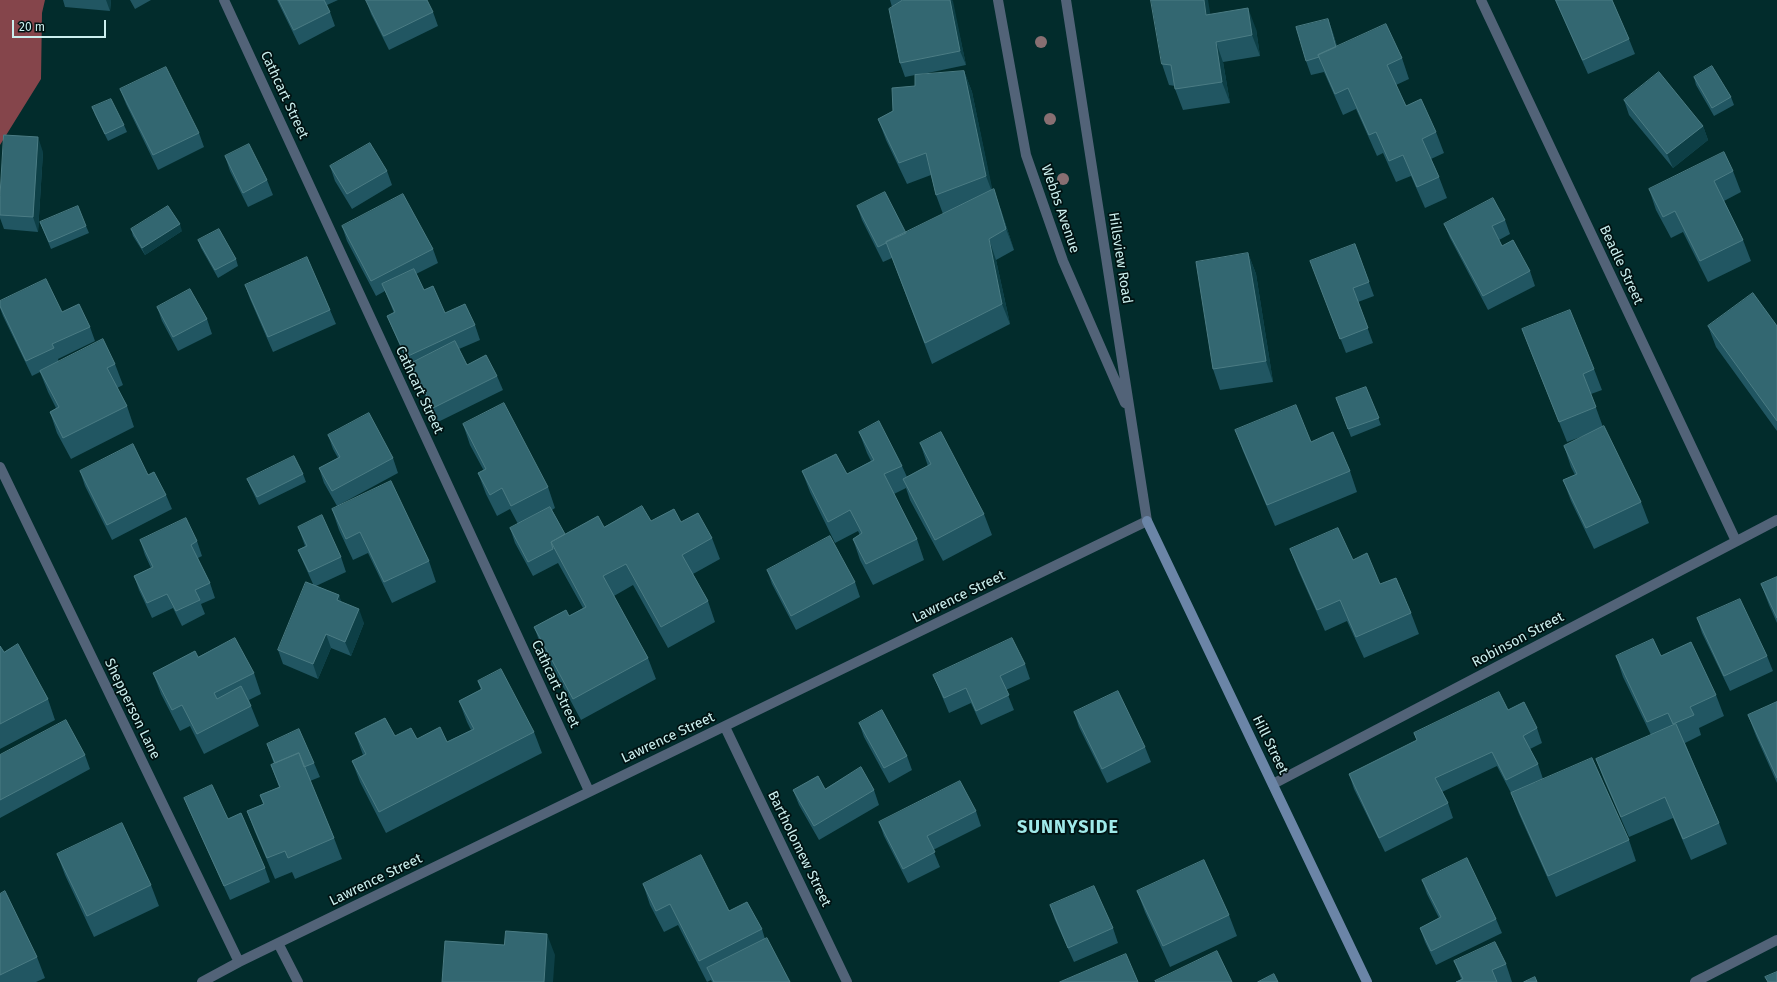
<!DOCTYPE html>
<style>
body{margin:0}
#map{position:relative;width:1777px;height:982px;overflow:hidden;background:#022c2c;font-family:"Fira Sans",sans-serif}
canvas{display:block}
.scale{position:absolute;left:12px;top:20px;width:94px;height:18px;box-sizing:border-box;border:2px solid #cbefee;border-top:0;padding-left:5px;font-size:12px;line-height:14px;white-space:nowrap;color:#cbefee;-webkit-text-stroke:3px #001212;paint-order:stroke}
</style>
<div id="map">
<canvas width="1777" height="982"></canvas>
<div class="scale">20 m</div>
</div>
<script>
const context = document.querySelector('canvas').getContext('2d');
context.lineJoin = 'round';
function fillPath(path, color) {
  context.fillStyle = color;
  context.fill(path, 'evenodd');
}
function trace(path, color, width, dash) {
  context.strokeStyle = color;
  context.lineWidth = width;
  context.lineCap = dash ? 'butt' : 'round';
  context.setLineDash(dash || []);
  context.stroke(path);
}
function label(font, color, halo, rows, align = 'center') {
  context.font = font + ' "Fira Sans",sans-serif';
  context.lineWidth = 3.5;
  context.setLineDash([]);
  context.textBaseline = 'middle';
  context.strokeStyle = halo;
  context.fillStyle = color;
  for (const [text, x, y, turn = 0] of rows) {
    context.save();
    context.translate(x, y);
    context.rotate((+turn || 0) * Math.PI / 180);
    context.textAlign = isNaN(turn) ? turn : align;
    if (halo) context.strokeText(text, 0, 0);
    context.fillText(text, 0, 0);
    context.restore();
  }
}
const forest = new Path2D(`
 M 0,0 L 45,0 L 42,13 L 41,79 L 0,145 Z`);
const street = new Path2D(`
 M 224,0 L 589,791
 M 998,0 L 1026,155 L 1063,261 L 1125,403
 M 1481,0 L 1736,541
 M 0,467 L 239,962
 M 725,727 L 847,982
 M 1273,784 L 1777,520
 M 278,943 L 298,982
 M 202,982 L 239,962 L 1147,521 L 1066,0
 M 1695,982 L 1777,940`);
const secondary = new Path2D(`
 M 1147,521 L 1367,982`);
const trees = [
 [1041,42],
 [1050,119],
 [1063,179]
];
const wall = new Path2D(`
 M 63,0 L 111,0 L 110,11 L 65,7 Z
 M 130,0 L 151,0 L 135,9 Z
 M 277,0 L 338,0 L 327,5 L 330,12 L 335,26 L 299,45 Z
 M 366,0 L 433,12 L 438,26 L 389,50 L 371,14 Z
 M 890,0 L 952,0 L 966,65 L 918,75 L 964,71 L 972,92 L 992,190 L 1001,210 L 1014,250 L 996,260 L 1010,324 L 932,364 L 892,258 L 883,262 L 862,220 L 857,206 L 906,233 L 943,214 L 936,195 L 931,175 L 907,184 L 886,140 L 878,119 L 893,111 L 915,86 L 915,75 L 905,77 L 900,63 L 892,7 Z
 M 1555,0 L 1612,0 L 1629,39 L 1635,54 L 1588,74 Z
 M 1210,14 L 1256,29 L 1260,56 L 1223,62 L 1230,103 L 1183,110 L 1175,89 L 1175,86 L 1169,85 L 1162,64 Z
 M 1328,19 L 1333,33 L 1337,46 L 1402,58 L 1409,79 L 1396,85 L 1406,106 L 1436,132 L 1444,153 L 1431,159 L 1439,177 L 1447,198 L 1425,208 L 1411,176 L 1396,182 L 1383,153 L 1377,156 L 1356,109 L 1343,115 L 1324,72 L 1311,75 L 1306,61 Z
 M 1694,77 L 1731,97 L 1734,105 L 1714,116 L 1696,85 Z
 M 120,89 L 199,133 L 204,147 L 158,170 L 126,104 Z
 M 1624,100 L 1703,126 L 1708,140 L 1673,168 L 1629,115 Z
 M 92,107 L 124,125 L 127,132 L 108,141 L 95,115 Z
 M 43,152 L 38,232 L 4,229 L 0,218 L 0,196 Z
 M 225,156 L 267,180 L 273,195 L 248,207 L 230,171 Z
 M 330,166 L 387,171 L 392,185 L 352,209 L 335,181 Z
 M 1733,171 L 1741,192 L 1724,201 L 1743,240 L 1751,261 L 1708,282 L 1683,232 L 1671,238 L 1656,210 L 1649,189 Z
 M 1505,220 L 1510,234 L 1499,240 L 1502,246 L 1530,271 L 1535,286 L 1488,310 L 1450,238 L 1444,224 Z
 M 40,222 L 86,226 L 89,233 L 51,249 Z
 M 342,226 L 433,249 L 438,263 L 416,274 L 424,290 L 445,313 L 475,325 L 480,340 L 459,349 L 467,365 L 497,376 L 503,390 L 438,422 L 416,378 L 413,370 L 411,371 L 393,330 L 387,316 L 394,313 L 385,291 L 376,296 L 347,241 Z
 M 131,229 L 182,231 L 145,255 L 133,236 Z
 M 198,240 L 236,259 L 238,266 L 218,278 L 201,248 Z
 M 1355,244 L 1374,296 L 1358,302 L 1373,343 L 1346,353 L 1316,276 Z
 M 1248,253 L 1256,274 L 1273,382 L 1220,390 L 1213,369 Z
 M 245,285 L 330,310 L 336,324 L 273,352 L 250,299 Z
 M 0,301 L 62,312 L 90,327 L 95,341 L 58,359 L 59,362 L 115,364 L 123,385 L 117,388 L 127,406 L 134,427 L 71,459 L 57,433 L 50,412 L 56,408 L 48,392 L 40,372 L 32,376 L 3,316 L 0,308 Z
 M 157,307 L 207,319 L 212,334 L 178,351 L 162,321 Z
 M 1708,326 L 1777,326 L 1777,431 L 1716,347 Z
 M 1522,329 L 1594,369 L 1602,390 L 1591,394 L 1603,427 L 1641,502 L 1649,523 L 1594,549 L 1571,501 L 1563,480 L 1575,475 L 1571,467 L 1564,446 L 1586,435 L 1567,442 L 1530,350 Z
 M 1366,387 L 1381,425 L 1351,437 L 1336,398 Z
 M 463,424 L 548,487 L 555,508 L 552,510 L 565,534 L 604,527 L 651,521 L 681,522 L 712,538 L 720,559 L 693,574 L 708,601 L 715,622 L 668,648 L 633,585 L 614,596 L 648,658 L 656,679 L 581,720 L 542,648 L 534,627 L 569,616 L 583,608 L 558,563 L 533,576 L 515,543 L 510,528 L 518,524 L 510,509 L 497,516 L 486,494 L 478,473 L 484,471 L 470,445 Z
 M 1235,430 L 1311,442 L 1350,471 L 1357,492 L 1275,526 L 1243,451 Z
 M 859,432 L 902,466 L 907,477 L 928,466 L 920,443 L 984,514 L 992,535 L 943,561 L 910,500 L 906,488 L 894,494 L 917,539 L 924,560 L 873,585 L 860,560 L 853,539 L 860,535 L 858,531 L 835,543 L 810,492 L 802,471 L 847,474 L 871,461 L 867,453 Z
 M 328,435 L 393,458 L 398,473 L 337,506 L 324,483 L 319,468 L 338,458 L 333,449 Z
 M 80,471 L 148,475 L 166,495 L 172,509 L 112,540 L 85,486 Z
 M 303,474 L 306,482 L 259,505 L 250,486 L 247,479 Z
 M 332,509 L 429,561 L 436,582 L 392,603 L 368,553 L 353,560 L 339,530 Z
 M 298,527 L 341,557 L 346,572 L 316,586 L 339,595 L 341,602 L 364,623 L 351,656 L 331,648 L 318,679 L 283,664 L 278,650 L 313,584 L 304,564 L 298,550 L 305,546 Z
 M 140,540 L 197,541 L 202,556 L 198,558 L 210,583 L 215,598 L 201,604 L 205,614 L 182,626 L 173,608 L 152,618 L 139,590 L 134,576 L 151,568 L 145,555 Z
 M 1290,549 L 1353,560 L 1411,613 L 1419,634 L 1364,658 L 1347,621 L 1325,631 L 1298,570 Z
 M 767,570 L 855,582 L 860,597 L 796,630 L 772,584 Z
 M 1777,577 L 1777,623 L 1769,605 L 1761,584 Z
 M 1697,618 L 1767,656 L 1773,671 L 1730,691 L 1702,633 Z
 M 0,646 L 4,652 L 48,699 L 55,720 L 0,749 Z
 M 1616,656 L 1661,656 L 1716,695 L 1724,716 L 1699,728 L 1701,735 L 1685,743 L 1719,823 L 1727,844 L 1691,860 L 1673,818 L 1629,837 L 1604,780 L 1596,759 L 1651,735 L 1623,677 Z
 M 198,657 L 254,673 L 261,694 L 249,700 L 251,706 L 259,726 L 204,754 L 190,726 L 180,731 L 161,694 L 153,673 Z
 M 1025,664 L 1030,679 L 1006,690 L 1014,710 L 981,725 L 971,703 L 949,713 L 939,689 L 933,675 Z
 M 478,681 L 534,732 L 542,753 L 386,833 L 360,782 L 352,761 L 363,755 L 355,733 L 447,742 L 471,730 L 467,722 L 459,701 L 481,690 Z
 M 1777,702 L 1777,783 L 1756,736 L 1748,715 Z
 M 1508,710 L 1537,728 L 1542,743 L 1530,749 L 1538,764 L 1543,779 L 1534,783 L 1629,840 L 1636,861 L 1556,897 L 1519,814 L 1511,793 L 1497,766 L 1442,792 L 1448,803 L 1453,818 L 1385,852 L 1354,789 L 1349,774 L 1417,741 L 1414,733 Z
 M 1074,712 L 1145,747 L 1151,762 L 1107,783 L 1079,727 Z
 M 859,723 L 907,756 L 912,770 L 889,783 L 864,737 Z
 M 267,744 L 314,763 L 320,777 L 310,781 L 334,838 L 342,859 L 295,879 L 292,872 L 275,879 L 255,832 L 247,811 L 263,804 L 260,795 L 279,787 L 271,765 L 274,764 Z
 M 0,755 L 85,755 L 90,769 L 0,818 Z
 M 825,789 L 874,790 L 879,805 L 819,840 L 799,805 L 793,790 Z
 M 184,798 L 228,819 L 265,868 L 270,882 L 230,900 L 190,812 Z
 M 976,811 L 981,826 L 933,850 L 940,867 L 908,883 L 884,836 L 879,822 Z
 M 57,854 L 151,885 L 159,906 L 94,937 L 65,875 Z
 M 1422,880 L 1496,919 L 1502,933 L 1436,965 L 1425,942 L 1420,928 L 1439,918 L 1427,894 Z
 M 643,884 L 729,911 L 762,929 L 765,939 L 790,982 L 712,982 L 711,980 L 707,982 L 678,925 L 664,932 L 650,905 Z
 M 1137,891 L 1229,915 L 1237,936 L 1170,967 L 1145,912 Z
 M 0,894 L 37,957 L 45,978 L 36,982 L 0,982 Z
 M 1050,905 L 1113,928 L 1118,943 L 1074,962 L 1055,920 Z
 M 1454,961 L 1506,964 L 1512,982 L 1456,982 L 1461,979 Z`);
const shadedWall = new Path2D(`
 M 106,0 L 111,0 L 110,11 Z
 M 950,0 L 952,0 L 953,1 L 966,65 L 960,51 Z
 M 1204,0 L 1208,0 L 1214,36 L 1206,15 Z
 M 1248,8 L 1256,29 L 1260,56 L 1252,35 Z
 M 1328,19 L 1333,33 L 1343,67 L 1337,52 Z
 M 1216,42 L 1223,62 L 1230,103 L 1222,82 Z
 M 964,71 L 972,92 L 994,197 L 986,176 Z
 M 1703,126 L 1708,140 L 1673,168 L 1667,154 Z
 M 38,137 L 43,152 L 38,232 L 33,217 Z
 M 994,189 L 1001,210 L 1014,250 L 1006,229 Z
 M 180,224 L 182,231 L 145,255 L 142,248 Z
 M 989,239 L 996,260 L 1010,324 L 1002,304 Z
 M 1248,253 L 1256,274 L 1273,382 L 1266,361 Z
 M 339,595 L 344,609 L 337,600 Z
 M 359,609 L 364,623 L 351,656 L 345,642 Z
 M 326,634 L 331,648 L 318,679 L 313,664 Z
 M 547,934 L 555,955 L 553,982 L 544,982 Z`);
const building = new Path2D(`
 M 279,0 L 324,0 L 330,12 L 294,30 Z
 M 366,0 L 427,0 L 433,12 L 384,36 Z
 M 903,0 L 950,0 L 960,51 L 900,63 L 889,9 Z
 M 1151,0 L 1204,0 L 1206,15 L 1248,8 L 1252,35 L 1216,42 L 1222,82 L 1175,89 L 1171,65 L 1162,64 Z
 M 1556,0 L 1612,0 L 1629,39 L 1583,60 Z
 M 1328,19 L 1336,47 L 1318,55 L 1319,57 L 1306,61 L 1296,27 Z
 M 1386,24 L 1402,58 L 1387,65 L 1406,106 L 1421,99 L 1436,132 L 1422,139 L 1439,177 L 1417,187 L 1403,155 L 1389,161 L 1376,132 L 1369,135 L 1348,88 L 1335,94 L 1318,55 Z
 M 1712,66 L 1731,97 L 1712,108 L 1694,77 Z
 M 166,67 L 199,133 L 153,155 L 120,89 Z
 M 964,71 L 986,176 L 936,195 L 926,153 L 899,163 L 878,119 L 893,111 L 892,88 L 915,86 L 915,75 Z
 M 1659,72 L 1703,126 L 1667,154 L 1624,100 Z
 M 111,99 L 124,125 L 105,134 L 92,107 Z
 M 4,135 L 38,137 L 33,217 L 0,215 L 0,196 Z
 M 370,143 L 387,171 L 347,194 L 330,166 Z
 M 249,144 L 267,180 L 243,193 L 225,156 Z
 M 1724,152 L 1733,171 L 1714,181 L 1743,240 L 1700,261 L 1675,211 L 1663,217 L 1649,189 Z
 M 994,189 L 1006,229 L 989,239 L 1002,304 L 925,343 L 886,242 Z
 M 885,192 L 906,233 L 886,242 L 886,243 L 878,247 L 857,206 Z
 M 403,194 L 433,249 L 371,281 L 342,226 Z
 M 1493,198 L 1505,220 L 1492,226 L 1502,246 L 1513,240 L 1530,271 L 1483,296 L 1444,224 Z
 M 78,206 L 86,226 L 49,242 L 40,222 Z
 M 168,206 L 180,224 L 142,248 L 131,229 Z
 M 219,229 L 236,259 L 215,270 L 198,240 Z
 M 1355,244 L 1369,282 L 1353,288 L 1368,328 L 1340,339 L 1310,261 Z
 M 1248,253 L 1266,361 L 1213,369 L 1196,262 Z
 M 307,257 L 330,310 L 268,337 L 245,285 Z
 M 414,269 L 424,290 L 433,286 L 445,313 L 465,304 L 475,325 L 406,357 L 387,316 L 395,312 L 382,284 Z
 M 46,279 L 62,312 L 79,304 L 90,327 L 52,344 L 54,348 L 26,361 L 0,306 L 0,301 Z
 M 190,289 L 207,319 L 173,337 L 157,307 Z
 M 1753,293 L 1777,326 L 1777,421 L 1708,326 Z
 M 1570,310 L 1594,369 L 1583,374 L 1596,407 L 1559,422 L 1522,329 Z
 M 103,339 L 115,364 L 107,368 L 127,406 L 63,438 L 50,412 L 59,407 L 40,371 Z
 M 455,341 L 467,365 L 486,355 L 497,376 L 433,408 L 410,364 Z
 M 1366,387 L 1379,418 L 1348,429 L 1336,398 Z
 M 504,403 L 548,487 L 511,506 L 502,488 L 490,495 L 478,473 L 486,469 L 463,424 Z
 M 1296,405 L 1311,442 L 1333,432 L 1350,471 L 1267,505 L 1235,430 Z
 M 369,413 L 393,458 L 332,491 L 319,468 L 340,457 L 328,435 Z
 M 879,421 L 902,466 L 884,474 L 917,539 L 866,564 L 853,539 L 862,533 L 850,510 L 828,522 L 802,471 L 836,454 L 847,474 L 874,460 L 859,432 Z
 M 1604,426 L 1641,502 L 1586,528 L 1563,480 L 1577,474 L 1564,446 Z
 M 941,432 L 984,514 L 935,540 L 903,479 L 931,464 L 920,443 Z
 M 133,444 L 148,475 L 154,472 L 166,495 L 107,525 L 80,471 Z
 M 294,456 L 303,474 L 257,497 L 247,479 Z
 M 391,481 L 429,561 L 384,582 L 360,532 L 346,539 L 332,509 Z
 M 642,506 L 651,521 L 674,509 L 681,522 L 698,513 L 712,538 L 682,555 L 708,601 L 661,627 L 626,564 L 603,576 L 648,658 L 573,699 L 534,627 L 566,610 L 569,616 L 586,607 L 551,542 L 598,516 L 604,527 Z
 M 550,507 L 565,534 L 551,542 L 553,549 L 528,562 L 510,528 Z
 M 322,515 L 341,557 L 309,572 L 298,550 L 307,546 L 298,527 Z
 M 186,518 L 197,541 L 191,545 L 210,583 L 195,590 L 200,600 L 176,611 L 167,594 L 147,603 L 134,576 L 153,567 L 140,540 Z
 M 1338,528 L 1353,560 L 1367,553 L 1380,584 L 1396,578 L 1411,613 L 1356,637 L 1340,600 L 1317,610 L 1290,549 Z
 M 830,536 L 855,582 L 791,616 L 767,570 Z
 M 1777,577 L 1777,618 L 1761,584 Z
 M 306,582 L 339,595 L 337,600 L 359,609 L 345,642 L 326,634 L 313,664 L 278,650 Z
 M 1740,599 L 1767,656 L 1724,676 L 1697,618 Z
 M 235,638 L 254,673 L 214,693 L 217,699 L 241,686 L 251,706 L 197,734 L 182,705 L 172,710 L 153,673 L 195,651 L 198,657 Z
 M 1012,638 L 1025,664 L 1000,676 L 1009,695 L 976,711 L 966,688 L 944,698 L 933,675 Z
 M 1653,639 L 1661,656 L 1691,642 L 1716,695 L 1690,707 L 1694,715 L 1673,724 L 1668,713 L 1647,722 L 1616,656 Z
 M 18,644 L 48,699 L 0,724 L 0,646 L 4,652 Z
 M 501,669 L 534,732 L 379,812 L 352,761 L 366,754 L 355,733 L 385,718 L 395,736 L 411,728 L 417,739 L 440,727 L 447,742 L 474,729 L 459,701 L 482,689 L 478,681 Z
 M 1118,691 L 1145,747 L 1102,769 L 1074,712 Z
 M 1499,692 L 1508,710 L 1524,702 L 1537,728 L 1523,736 L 1538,764 L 1506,780 L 1492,752 L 1435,778 L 1448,803 L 1379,838 L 1349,774 L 1417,740 L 1414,733 Z
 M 1777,702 L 1777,778 L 1748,715 Z
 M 882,710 L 907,756 L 884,768 L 859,723 Z
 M 66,720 L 85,755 L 0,800 L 0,755 Z
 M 1676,724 L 1719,823 L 1683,839 L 1665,797 L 1621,817 L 1596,759 Z
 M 299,729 L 314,763 L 304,767 L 299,753 L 275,763 L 267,744 Z
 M 299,753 L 334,838 L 288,858 L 285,851 L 267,858 L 247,811 L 264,804 L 260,795 L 280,787 L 271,765 Z
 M 1592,758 L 1629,840 L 1548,876 L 1511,793 Z
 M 861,767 L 874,790 L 814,826 L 793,790 L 818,776 L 825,789 Z
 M 960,781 L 976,811 L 927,836 L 935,852 L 903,869 L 879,822 Z
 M 212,785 L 228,819 L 241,813 L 265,868 L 224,886 L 184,798 Z
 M 122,823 L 151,885 L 87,916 L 57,854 Z
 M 701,855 L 729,911 L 747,902 L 762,929 L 699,961 L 670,904 L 656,911 L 643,884 Z
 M 1467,858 L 1496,919 L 1431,951 L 1420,928 L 1441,917 L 1422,880 Z
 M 1204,860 L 1229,915 L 1163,946 L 1137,891 Z
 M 1094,886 L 1113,928 L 1068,948 L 1050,905 Z
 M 5,891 L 37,957 L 0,975 L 0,894 Z
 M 506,931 L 547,934 L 544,982 L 442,982 L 445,941 L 504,945 Z
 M 767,938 L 790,982 L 714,982 L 707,968 Z
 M 1495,942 L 1506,964 L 1492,970 L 1497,982 L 1456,982 L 1463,979 L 1454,961 Z
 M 1217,951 L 1232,982 L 1156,982 L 1155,981 Z
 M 1126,954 L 1138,982 L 1060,982 Z
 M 1777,972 L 1777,982 L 1768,982 L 1765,977 Z
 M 1274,974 L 1278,982 L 1258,982 Z
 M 1535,977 L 1537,982 L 1524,982 Z`);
const streetNames = [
 ["Cathcart Street",284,95,65],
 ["Webbs Avenue",1060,209,71],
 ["Hillsview Road",1120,258,81],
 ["Beadle Street",1621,265,65],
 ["Cathcart Street",419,390,65],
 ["Lawrence Street",959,597,-26],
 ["Robinson Street",1518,640,-28],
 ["Cathcart Street",555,684,65],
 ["Shepperson Lane",132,709,64],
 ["Lawrence Street",668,738,-25],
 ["Hill Street",1270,745,64],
 ["Bartholomew Street",799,849,64],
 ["Lawrence Street",376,880,-26]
];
const districtNames = [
 ["SUNNYSIDE",1068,828]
];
fillPath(forest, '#85454b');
trace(street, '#526378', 10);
trace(secondary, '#6b85a7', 10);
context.fillStyle = '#886f72';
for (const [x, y] of trees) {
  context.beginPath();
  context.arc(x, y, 6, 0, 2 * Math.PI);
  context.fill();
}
fillPath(wall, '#215662');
fillPath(shadedWall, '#0d3f46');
fillPath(building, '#336771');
trace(building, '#4b7c84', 1);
label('14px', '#cbefee', '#001212', streetNames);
context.letterSpacing = '1px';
label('bold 18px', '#9fe9e9', '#001212', districtNames);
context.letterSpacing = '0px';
</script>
